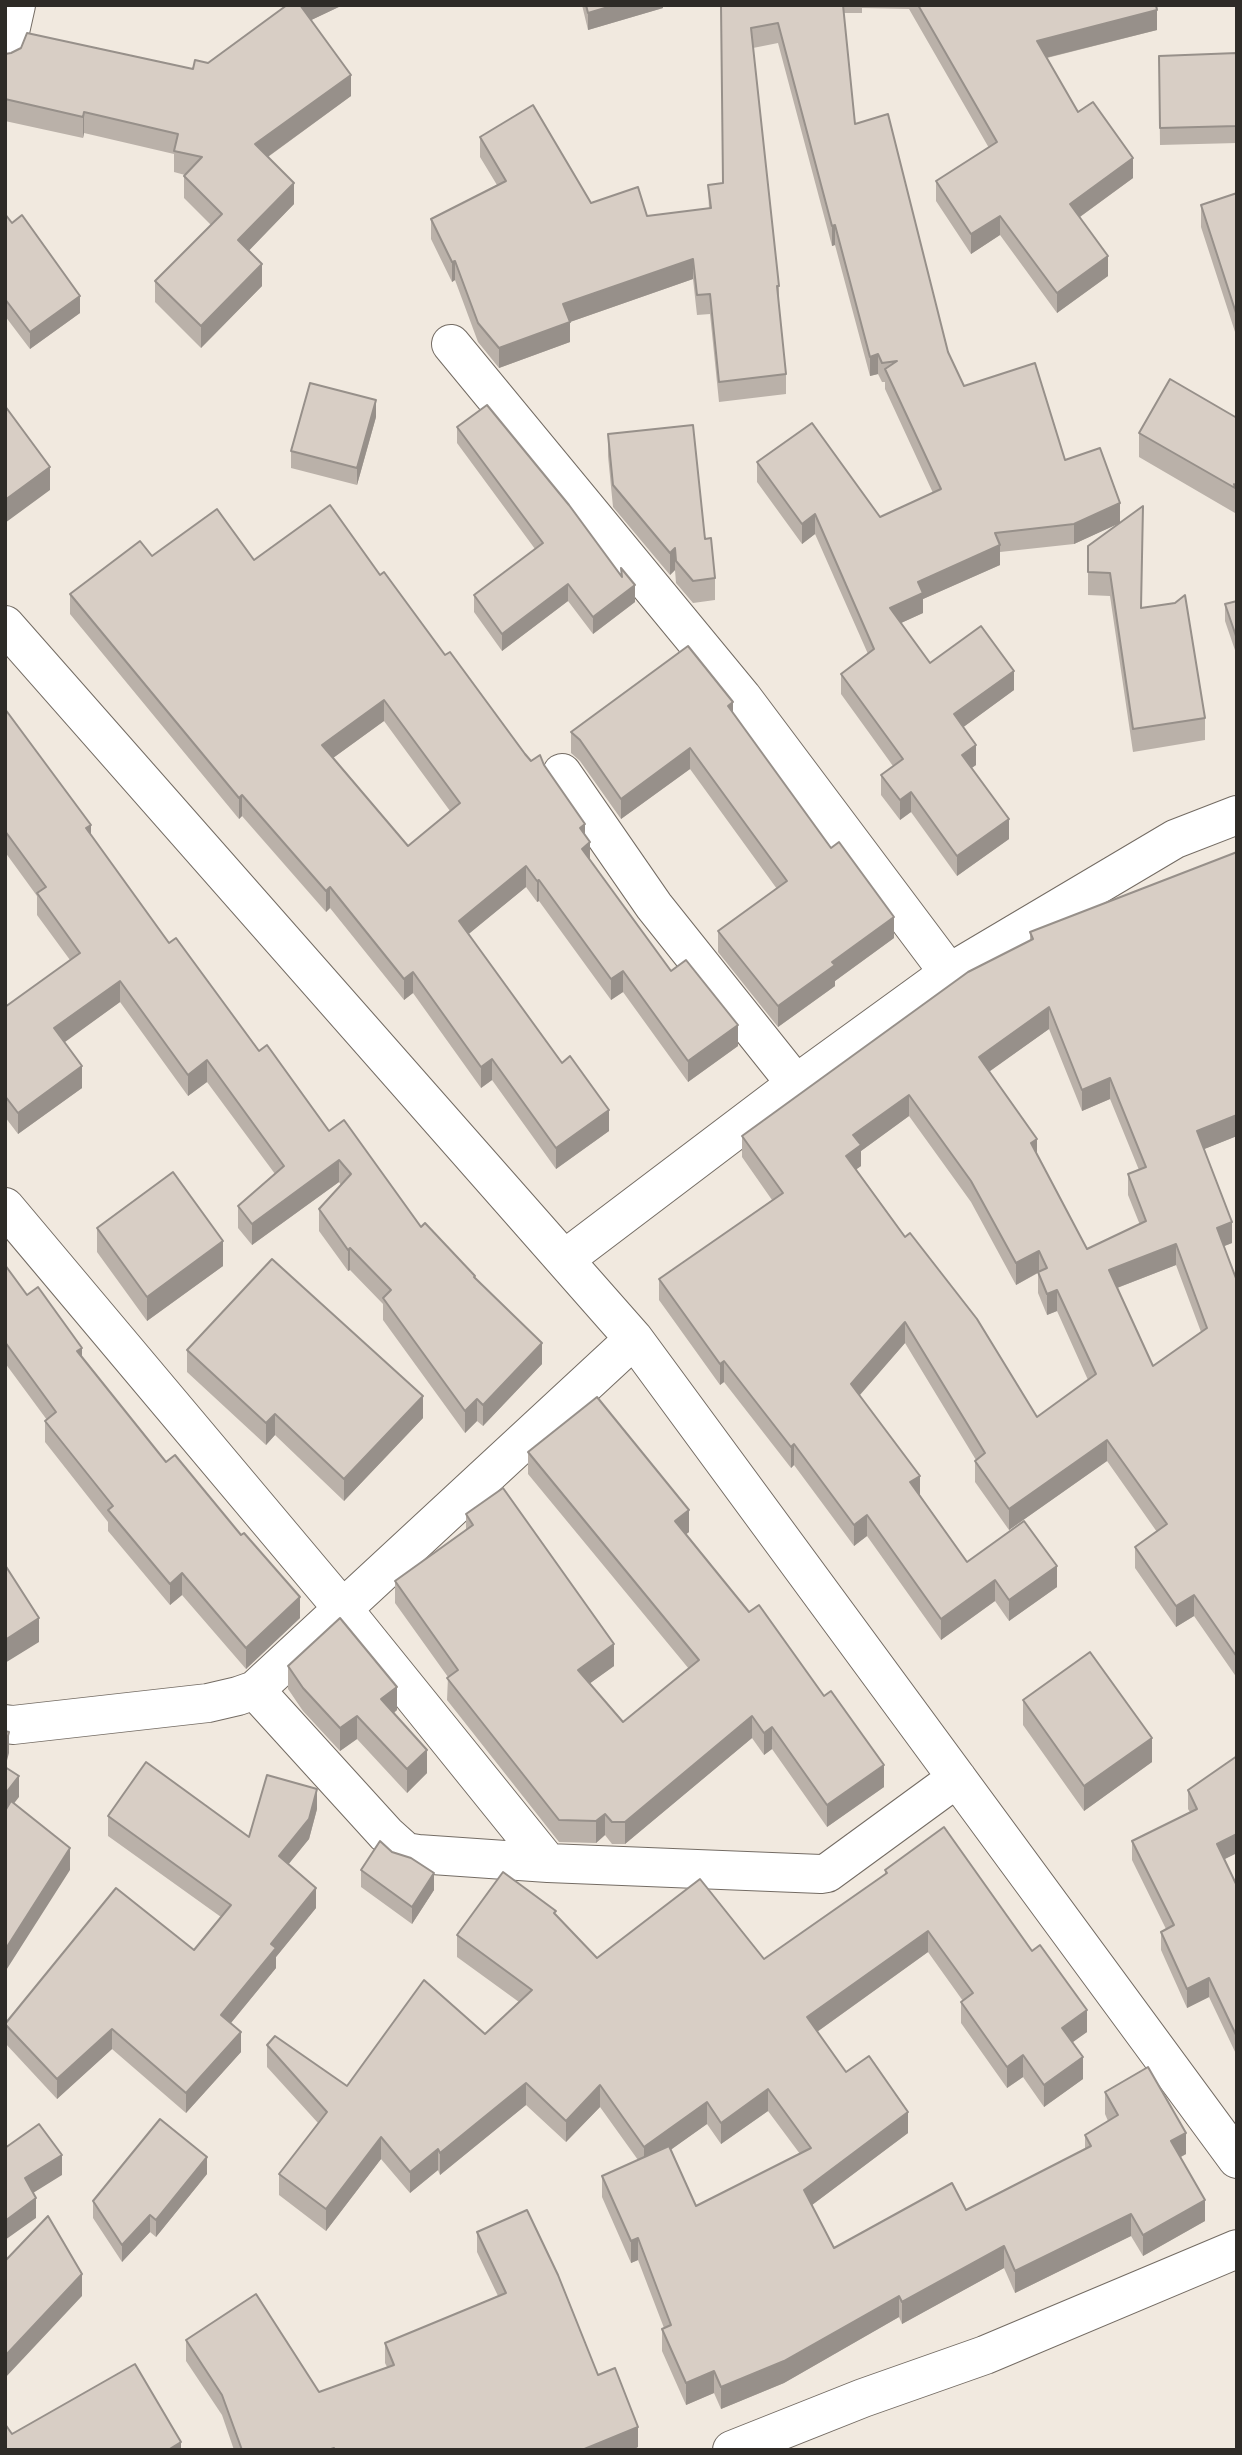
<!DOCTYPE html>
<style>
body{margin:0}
#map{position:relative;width:1242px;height:2455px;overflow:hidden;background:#f1e9df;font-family:Rubik,sans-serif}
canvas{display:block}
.frame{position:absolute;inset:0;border:7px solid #2e2b27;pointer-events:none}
</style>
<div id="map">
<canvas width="1242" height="2455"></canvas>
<div class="frame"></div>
</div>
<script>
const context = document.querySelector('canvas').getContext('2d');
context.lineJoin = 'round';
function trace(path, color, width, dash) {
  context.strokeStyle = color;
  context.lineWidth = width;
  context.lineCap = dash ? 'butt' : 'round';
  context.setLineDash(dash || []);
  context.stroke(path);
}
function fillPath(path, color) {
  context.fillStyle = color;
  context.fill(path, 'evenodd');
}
const street = new Path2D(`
 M 5,54 L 16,5
 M 451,344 L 742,697 L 949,973
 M 5,625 L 634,1339 L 1237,2159
 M 562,773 L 654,906 L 796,1084
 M 5,1207 L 343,1609 L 548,1863
 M 565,1259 L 796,1084 L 949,973 L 1175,839 L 1237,815
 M 255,1690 L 386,1834 L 406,1852 L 418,1854 L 548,1863 L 821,1874 L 827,1873 L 957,1778
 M 5,1724 L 13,1725 L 208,1703 L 238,1696 L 255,1690 L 634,1339
 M 732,2450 L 863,2398 L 985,2355 L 1237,2249`);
const wall = new Path2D(`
 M 287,5 L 343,5 L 311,20 L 351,96 L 268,157 L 294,204 L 248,251 L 262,286 L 201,348 L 155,302 L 155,281 L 211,225 L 184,198 L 184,176 L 185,175 L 174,172 L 174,154 L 84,133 L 83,138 L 5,121 L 5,54 L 193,69 L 208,63 Z
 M 582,5 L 663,5 L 663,8 L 588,30 Z
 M 721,5 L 1156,5 L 1157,30 L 1047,58 L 1078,112 L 1133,178 L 1080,217 L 1108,276 L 1057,313 L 1000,235 L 971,254 L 936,201 L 936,181 L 989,148 L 909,9 L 862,8 L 862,13 L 843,13 L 855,124 L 948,352 L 964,386 L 1065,460 L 1120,523 L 1141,608 L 1205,718 L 1205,740 L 1133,752 L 1110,596 L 1088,595 L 1088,546 L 1119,523 L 1074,544 L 1000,552 L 1000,565 L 923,599 L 923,613 L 901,623 L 930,663 L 1014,690 L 963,727 L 976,765 L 971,768 L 1009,839 L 957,876 L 911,812 L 900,820 L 881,795 L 881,775 L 893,766 L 841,694 L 841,674 L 868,654 L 815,534 L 802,544 L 757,482 L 757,462 L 880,517 L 933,493 L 885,389 L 885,382 L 882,382 L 878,374 L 870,376 L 835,245 L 832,246 L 778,43 L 753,48 L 779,286 L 779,306 L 786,374 L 786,394 L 719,402 L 710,314 L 697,315 L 693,279 L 570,322 L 570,342 L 499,368 L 478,342 L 455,280 L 452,282 L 431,239 L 431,219 L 497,185 L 480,157 L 480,137 L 591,203 L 647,216 L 709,209 L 708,185 L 723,183 Z
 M 1237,53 L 1237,143 L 1160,145 L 1159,56 Z
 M 1237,193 L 1237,334 L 1236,335 L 1201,227 L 1201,205 Z
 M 5,214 L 80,313 L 30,349 L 5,316 Z
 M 376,417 L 357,485 L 291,468 L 291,451 Z
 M 1237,418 L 1237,512 L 1235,510 L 1235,513 L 1139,457 L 1139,433 Z
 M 457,427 L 621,576 L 621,568 L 635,602 L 593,634 L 568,601 L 502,651 L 474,612 L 474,595 L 535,549 L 457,443 Z
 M 608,434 L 705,539 L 715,578 L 715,600 L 693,603 L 676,583 L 675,570 L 670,575 L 613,507 L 608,456 Z
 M 152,556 L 254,560 L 380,575 L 525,754 L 531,761 L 544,765 L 585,836 L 590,860 L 671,971 L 738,1046 L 688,1082 L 623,992 L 611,1000 L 539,901 L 537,902 L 526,887 L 468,934 L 609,1131 L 556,1169 L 492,1080 L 481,1088 L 413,993 L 404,1000 L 330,908 L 326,912 L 242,816 L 239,819 L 70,614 L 70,594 ZM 384,721 L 450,811 L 408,846 L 333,758 Z
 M 1237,601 L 1237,656 L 1225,621 L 1225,604 Z
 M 5,709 L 91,835 L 169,943 L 259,1051 L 329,1131 L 421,1227 L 475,1279 L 542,1364 L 483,1426 L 477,1421 L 465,1433 L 383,1320 L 383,1304 L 350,1270 L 348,1271 L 319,1231 L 319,1209 L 341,1185 L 339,1182 L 252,1245 L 238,1228 L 238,1206 L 275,1174 L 207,1082 L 188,1096 L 120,1002 L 64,1042 L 82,1088 L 18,1134 L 5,1117 L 5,1007 L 70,960 L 37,915 L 37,896 L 5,852 Z
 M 733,713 L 894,938 L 835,981 L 835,986 L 778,1027 L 718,952 L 718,931 L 777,889 L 690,769 L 621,819 L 580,761 L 571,753 L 571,732 Z
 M 1237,852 L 1237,1136 L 1204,1149 L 1232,1243 L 1224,1246 L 1237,1281 L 1237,1678 L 1194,1616 L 1176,1627 L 1135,1568 L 1135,1547 L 1157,1532 L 1107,1461 L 1009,1530 L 975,1482 L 975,1461 L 976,1460 L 905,1343 L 860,1395 L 920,1495 L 967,1562 L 1057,1587 L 1009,1621 L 995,1601 L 941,1640 L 867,1536 L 854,1546 L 794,1465 L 791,1468 L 724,1382 L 720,1385 L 659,1300 L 659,1279 L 772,1200 L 742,1157 L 742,1136 L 1030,941 L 1030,932 ZM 1049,1029 L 1082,1111 L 1110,1099 L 1139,1170 L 1128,1174 L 1128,1195 L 1140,1225 L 1087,1249 L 1037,1154 L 989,1071 ZM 909,1116 L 971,1202 L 1016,1285 L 1038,1273 L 1038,1293 L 1047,1315 L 1057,1311 L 1088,1380 L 1037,1417 L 856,1169 L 861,1166 L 861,1151 ZM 1176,1265 L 1201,1332 L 1153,1366 L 1117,1288 Z
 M 97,1228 L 223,1266 L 147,1321 L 97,1252 Z
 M 5,1265 L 27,1295 L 82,1357 L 166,1462 L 300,1618 L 246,1669 L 182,1595 L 170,1605 L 108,1531 L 108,1522 L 45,1442 L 45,1421 L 47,1420 L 5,1363 Z
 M 187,1350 L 423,1418 L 344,1501 L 275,1435 L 266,1445 L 187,1372 Z
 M 528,1452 L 689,1532 L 686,1534 L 884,1787 L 827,1827 L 772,1749 L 764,1755 L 752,1738 L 625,1844 L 612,1844 L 605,1835 L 596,1843 L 559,1842 L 447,1700 L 448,1677 L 395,1603 L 395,1581 L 466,1531 L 466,1514 L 614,1666 L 590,1683 L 623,1722 L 689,1669 L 528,1474 Z
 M 288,1666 L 397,1710 L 394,1713 L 427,1773 L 407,1793 L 357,1739 L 340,1751 L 303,1711 L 288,1689 Z
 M 1023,1700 L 1152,1762 L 1084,1811 L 1023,1725 Z
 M 1188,1790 L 1237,1853 L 1224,1859 L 1237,1886 L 1237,2056 L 1209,1997 L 1187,2008 L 1161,1950 L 1161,1932 L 1166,1929 L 1132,1860 L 1132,1841 L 1190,1812 L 1188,1809 Z
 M 317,1809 L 309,1839 L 288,1864 L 316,1908 L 276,1957 L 276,1968 L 231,2023 L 241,2052 L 186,2113 L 112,2049 L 57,2099 L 5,2043 L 5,2023 L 194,1950 L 221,1917 L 108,1836 L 108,1816 L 249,1837 Z
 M 361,1870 L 434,1890 L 412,1924 L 361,1887 Z
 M 885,1870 L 1087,2032 L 1072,2042 L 1083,2079 L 1044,2107 L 1023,2077 L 1007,2088 L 961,2023 L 961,2002 L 963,2001 L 928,1952 L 817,2032 L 846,2072 L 908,2133 L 812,2205 L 834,2248 L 966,2210 L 1085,2149 L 1085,2135 L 1108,2121 L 1105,2114 L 1105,2092 L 1186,2154 L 1181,2157 L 1205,2221 L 1143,2256 L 1131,2236 L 1015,2293 L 1004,2268 L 902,2324 L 899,2317 L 784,2383 L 721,2409 L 714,2393 L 686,2405 L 662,2351 L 662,2329 L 664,2328 L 638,2260 L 631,2263 L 602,2197 L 602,2176 L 638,2160 L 600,2107 L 566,2142 L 526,2105 L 440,2175 L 438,2170 L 410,2193 L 381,2159 L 326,2231 L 279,2195 L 279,2174 L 318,2123 L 267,2067 L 267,2045 L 347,2086 L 485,2034 L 519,2002 L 457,1957 L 457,1935 L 556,1915 L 597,1958 L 764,1959 L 885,1875 ZM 768,2111 L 800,2154 L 696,2206 L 671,2149 L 707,2124 L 721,2144 Z
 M 207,2174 L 156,2237 L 150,2232 L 122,2262 L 93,2218 L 93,2201 Z
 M 477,2232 L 598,2375 L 638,2447 L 632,2450 L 234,2450 L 222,2415 L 186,2361 L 186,2340 L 319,2392 L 387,2367 L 385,2363 L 385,2343 L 498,2296 L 477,2252 Z`);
const shadedWall = new Path2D(`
 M 303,5 L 343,5 L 303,24 Z
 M 615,5 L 663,5 L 663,8 L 588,30 L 588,13 Z
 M 1157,10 L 1157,30 L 1037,60 L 1037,41 Z
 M 351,75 L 351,96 L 255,166 L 255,144 Z
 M 84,112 L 84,133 L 83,138 L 83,117 Z
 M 1133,158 L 1133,178 L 1070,224 L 1070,204 Z
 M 294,183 L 294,204 L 238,262 L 238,240 Z
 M 1000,216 L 1000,235 L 971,254 L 971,234 Z
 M 835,225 L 835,245 L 832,246 L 832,226 Z
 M 1108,256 L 1108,276 L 1057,313 L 1057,293 Z
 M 693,259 L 693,279 L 570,322 L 570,342 L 499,368 L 499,348 L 563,304 Z
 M 455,261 L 455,280 L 452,282 L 452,262 Z
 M 262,264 L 262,286 L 201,348 L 201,326 Z
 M 80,296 L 80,313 L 30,349 L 30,332 Z
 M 1237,312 L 1237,334 L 1236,335 L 1236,313 Z
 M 878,354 L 878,374 L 870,376 L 870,357 Z
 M 376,400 L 376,417 L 357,485 L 357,468 Z
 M 50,467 L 50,490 L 5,523 L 5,500 Z
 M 1120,503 L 1120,523 L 1074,544 L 1074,524 Z
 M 815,514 L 815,534 L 802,544 L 802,524 Z
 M 1000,545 L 1000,565 L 923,599 L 923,613 L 890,628 L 890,608 L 918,582 Z
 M 675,548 L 675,570 L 670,575 L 670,553 Z
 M 568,584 L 568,601 L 502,651 L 502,634 Z
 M 635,585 L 635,602 L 593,634 L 593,617 Z
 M 1014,671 L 1014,690 L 954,734 L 954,714 Z
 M 384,700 L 384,721 L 322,766 L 322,745 Z
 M 733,702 L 733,722 L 728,706 Z
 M 976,745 L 976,765 L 962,775 L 962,755 Z
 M 690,748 L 690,769 L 621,819 L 621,799 Z
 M 911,792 L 911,812 L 900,820 L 900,800 Z
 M 242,795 L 242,816 L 239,819 L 239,798 Z
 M 1009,819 L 1009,839 L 957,876 L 957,856 Z
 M 585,824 L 585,845 L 580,828 Z
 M 91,825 L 91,846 L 86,828 Z
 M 590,842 L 590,863 L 582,849 Z
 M 526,866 L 526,887 L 459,942 L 459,921 Z
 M 539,880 L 539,901 L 537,902 L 537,881 Z
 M 330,887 L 330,908 L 326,912 L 326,891 Z
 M 894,917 L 894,938 L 835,981 L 835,986 L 778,1027 L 778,1006 L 832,962 Z
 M 623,971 L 623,992 L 611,1000 L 611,979 Z
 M 413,972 L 413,993 L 404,1000 L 404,979 Z
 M 120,981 L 120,1002 L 54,1050 L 54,1028 Z
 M 1049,1007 L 1049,1029 L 979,1079 L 979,1057 Z
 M 738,1025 L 738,1046 L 688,1082 L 688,1061 Z
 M 492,1059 L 492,1080 L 481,1088 L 481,1067 Z
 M 207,1060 L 207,1082 L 188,1096 L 188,1075 Z
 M 82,1066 L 82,1088 L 18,1134 L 18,1113 Z
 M 1110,1078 L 1110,1099 L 1082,1111 L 1082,1090 Z
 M 909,1095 L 909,1116 L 861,1151 L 861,1166 L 846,1177 L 846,1156 L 853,1135 Z
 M 609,1110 L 609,1131 L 556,1169 L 556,1148 Z
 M 1237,1115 L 1237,1136 L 1197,1152 L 1197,1131 Z
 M 1037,1139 L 1037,1160 L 1031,1143 Z
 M 339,1160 L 339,1182 L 252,1245 L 252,1224 Z
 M 1232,1222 L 1232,1243 L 1217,1249 L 1217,1228 Z
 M 223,1241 L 223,1266 L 147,1321 L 147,1297 Z
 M 1176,1244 L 1176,1265 L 1109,1291 L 1109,1270 Z
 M 350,1248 L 350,1270 L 348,1271 L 348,1250 Z
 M 1039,1251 L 1039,1272 L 1016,1285 L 1016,1263 Z
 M 1057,1290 L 1057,1311 L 1047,1315 L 1047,1294 Z
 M 905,1322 L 905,1343 L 851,1405 L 851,1384 Z
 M 542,1343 L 542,1364 L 483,1426 L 483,1405 Z
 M 82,1348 L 82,1369 L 77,1351 Z
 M 724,1361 L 724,1382 L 720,1385 L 720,1364 Z
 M 423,1396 L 423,1418 L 344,1501 L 344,1479 Z
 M 477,1399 L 477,1421 L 465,1433 L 465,1411 Z
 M 275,1414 L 275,1435 L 266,1445 L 266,1423 Z
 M 1107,1440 L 1107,1461 L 1009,1530 L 1009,1509 Z
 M 794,1444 L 794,1465 L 791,1468 L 791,1447 Z
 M 920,1476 L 920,1497 L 910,1482 Z
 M 689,1510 L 689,1532 L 675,1543 L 675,1521 Z
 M 867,1515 L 867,1536 L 854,1546 L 854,1525 Z
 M 1057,1566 L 1057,1587 L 1009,1621 L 1009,1600 Z
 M 182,1573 L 182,1595 L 170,1605 L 170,1584 Z
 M 995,1580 L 995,1601 L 941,1640 L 941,1619 Z
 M 1194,1595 L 1194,1616 L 1176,1627 L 1176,1606 Z
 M 300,1597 L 300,1618 L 246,1669 L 246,1648 Z
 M 39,1618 L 39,1642 L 5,1663 L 5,1640 Z
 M 614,1644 L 614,1666 L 578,1692 L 578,1670 Z
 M 397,1687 L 397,1710 L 381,1722 L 381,1699 Z
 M 357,1716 L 357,1739 L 340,1751 L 340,1728 Z
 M 752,1716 L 752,1738 L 625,1844 L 625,1822 Z
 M 772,1727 L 772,1749 L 764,1755 L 764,1733 Z
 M 9,1732 L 9,1753 L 5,1768 L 5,1747 Z
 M 1152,1738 L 1152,1762 L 1084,1811 L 1084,1786 Z
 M 427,1750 L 427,1773 L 407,1793 L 407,1769 Z
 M 884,1765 L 884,1787 L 827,1827 L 827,1805 Z
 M 19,1776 L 19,1797 L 5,1815 L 5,1794 Z
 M 317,1789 L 317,1809 L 309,1839 L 279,1876 L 279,1856 Z
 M 605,1814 L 605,1835 L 596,1843 L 596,1821 Z
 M 1237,1834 L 1237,1853 L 1217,1863 L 1217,1844 Z
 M 70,1848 L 70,1870 L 5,1972 L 5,1950 Z
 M 434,1873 L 434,1890 L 412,1924 L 412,1907 Z
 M 316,1888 L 316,1908 L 276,1957 L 276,1968 L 221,2035 L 221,2015 L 271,1944 Z
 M 928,1931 L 928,1952 L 807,2039 L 807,2017 Z
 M 1209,1978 L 1209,1997 L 1187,2008 L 1187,1989 Z
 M 1087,2010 L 1087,2032 L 1062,2050 L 1062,2028 Z
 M 112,2029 L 112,2049 L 57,2099 L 57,2079 Z
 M 241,2032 L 241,2052 L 186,2113 L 186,2093 Z
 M 1023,2055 L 1023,2077 L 1007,2088 L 1007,2067 Z
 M 1083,2057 L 1083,2079 L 1044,2107 L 1044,2085 Z
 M 526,2083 L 526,2105 L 440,2175 L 440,2153 Z
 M 600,2085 L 600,2107 L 566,2142 L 566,2121 Z
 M 768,2089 L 768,2111 L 721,2144 L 721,2123 Z
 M 707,2102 L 707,2124 L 644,2169 L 644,2147 Z
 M 908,2112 L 908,2133 L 804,2211 L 804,2190 Z
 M 1186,2133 L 1186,2154 L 1171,2162 L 1171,2141 Z
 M 381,2137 L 381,2159 L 326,2231 L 326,2209 Z
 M 438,2149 L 438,2170 L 410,2193 L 410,2172 Z
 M 62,2155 L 62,2175 L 25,2198 L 25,2178 Z
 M 207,2157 L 207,2174 L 156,2237 L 156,2220 Z
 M 36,2198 L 36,2218 L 5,2240 L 5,2221 Z
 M 1205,2200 L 1205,2221 L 1143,2256 L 1143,2235 Z
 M 1131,2214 L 1131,2236 L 1015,2293 L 1015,2271 Z
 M 150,2215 L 150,2232 L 122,2262 L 122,2245 Z
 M 638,2238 L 638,2260 L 631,2263 L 631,2241 Z
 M 1004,2246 L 1004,2268 L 902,2324 L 902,2302 Z
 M 82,2274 L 82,2296 L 5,2378 L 5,2356 Z
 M 899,2296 L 899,2317 L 784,2383 L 721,2409 L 721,2387 Z
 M 714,2371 L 714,2393 L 686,2405 L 686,2383 Z
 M 638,2427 L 638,2447 L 632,2450 L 582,2450 Z
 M 181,2442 L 181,2450 L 168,2450 Z`);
const building = new Path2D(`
 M 287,5 L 300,5 L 351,75 L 255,144 L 294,183 L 238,240 L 262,264 L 201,326 L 155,281 L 222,214 L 184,176 L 202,157 L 174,151 L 178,134 L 84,112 L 83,117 L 5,99 L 5,54 L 11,53 L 21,48 L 27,33 L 193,69 L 195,60 L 208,63 Z
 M 586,5 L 615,5 L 588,13 Z
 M 721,5 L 843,5 L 855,124 L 888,114 L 948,352 L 964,386 L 1035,363 L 1065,460 L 1100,448 L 1120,503 L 1074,524 L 995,533 L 1000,545 L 918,582 L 923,593 L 890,608 L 930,663 L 981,626 L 1014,671 L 954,714 L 976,745 L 962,755 L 1009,819 L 957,856 L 911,792 L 900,800 L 881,775 L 903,759 L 841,674 L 874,649 L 815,514 L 802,524 L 757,462 L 812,423 L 880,517 L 941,489 L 885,369 L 897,361 L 882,363 L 878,354 L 870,357 L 835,225 L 832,226 L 778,23 L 751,28 L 779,286 L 777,286 L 786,374 L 719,382 L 710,294 L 697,295 L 693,259 L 563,304 L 570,322 L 499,348 L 478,323 L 455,261 L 452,262 L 431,219 L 506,181 L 480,137 L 533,105 L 591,203 L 638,187 L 647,216 L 711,208 L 708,185 L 723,183 Z
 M 918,5 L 1156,5 L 1157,10 L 1037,41 L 1078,112 L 1093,102 L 1133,158 L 1070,204 L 1108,256 L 1057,293 L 1000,216 L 971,234 L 936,181 L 997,142 Z
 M 1237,53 L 1237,126 L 1160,128 L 1159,56 Z
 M 1237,193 L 1237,312 L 1236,313 L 1201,205 Z
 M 5,214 L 12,223 L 22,215 L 80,296 L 30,332 L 5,299 Z
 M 1170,379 L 1237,418 L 1237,488 L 1234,484 L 1235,488 L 1139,433 Z
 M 310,383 L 376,400 L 357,468 L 291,451 Z
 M 487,405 L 569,505 L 622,577 L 621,568 L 635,585 L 593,617 L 568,584 L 502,634 L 474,595 L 543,543 L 457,427 Z
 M 5,406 L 50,467 L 5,500 Z
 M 693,425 L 705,539 L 711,538 L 715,578 L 693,581 L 676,561 L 675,548 L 670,553 L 613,485 L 608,434 Z
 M 330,505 L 380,575 L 384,572 L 445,655 L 450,652 L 525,754 L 531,761 L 540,755 L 544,765 L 585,824 L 580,828 L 590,842 L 582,849 L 671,971 L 686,960 L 738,1025 L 688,1061 L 623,971 L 611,979 L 539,880 L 537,881 L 526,866 L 459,921 L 562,1063 L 570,1056 L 609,1110 L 556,1148 L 492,1059 L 481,1067 L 413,972 L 404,979 L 330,887 L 326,891 L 242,795 L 239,798 L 70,594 L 140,541 L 152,556 L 217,509 L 254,560 ZM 384,700 L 460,803 L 408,846 L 322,745 Z
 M 1143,506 L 1141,608 L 1175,603 L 1185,595 L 1205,718 L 1133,729 L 1110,573 L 1088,572 L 1088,546 Z
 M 1237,601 L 1237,639 L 1225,604 Z
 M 688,646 L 733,702 L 728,706 L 831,848 L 839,842 L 894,917 L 832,962 L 835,965 L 778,1006 L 718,931 L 787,881 L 690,748 L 621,799 L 580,740 L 571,732 Z
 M 5,709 L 91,825 L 86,828 L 169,943 L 176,938 L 259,1051 L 267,1045 L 329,1131 L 344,1120 L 421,1227 L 425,1223 L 475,1276 L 474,1277 L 542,1343 L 483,1405 L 477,1399 L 465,1411 L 383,1298 L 391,1290 L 350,1248 L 348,1250 L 319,1209 L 351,1174 L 339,1160 L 252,1224 L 238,1206 L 284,1166 L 207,1060 L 188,1075 L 120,981 L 54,1028 L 82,1066 L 18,1113 L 5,1096 L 5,1007 L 80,953 L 37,893 L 46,887 L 5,831 Z
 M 1237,852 L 1237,1115 L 1197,1131 L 1232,1222 L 1217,1228 L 1237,1281 L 1237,1657 L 1194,1595 L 1176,1606 L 1135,1547 L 1167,1524 L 1107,1440 L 1009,1509 L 975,1461 L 985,1453 L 905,1322 L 851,1384 L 920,1476 L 910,1482 L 967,1562 L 1024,1521 L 1057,1566 L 1009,1600 L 995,1580 L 941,1619 L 867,1515 L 854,1525 L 794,1444 L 791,1447 L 724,1361 L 720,1364 L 659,1279 L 783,1193 L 742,1136 L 968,972 L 1033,939 L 1030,932 ZM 1049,1007 L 1082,1090 L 1110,1078 L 1146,1167 L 1128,1174 L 1146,1221 L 1087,1249 L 1031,1143 L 1037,1139 L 979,1057 ZM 909,1095 L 971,1181 L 1016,1263 L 1039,1251 L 1047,1268 L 1038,1272 L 1047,1294 L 1057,1290 L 1096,1374 L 1037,1417 L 977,1319 L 910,1233 L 905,1237 L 846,1156 L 861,1145 L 853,1135 ZM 1176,1244 L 1207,1328 L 1153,1366 L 1109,1270 Z
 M 173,1172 L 223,1241 L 147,1297 L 97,1228 Z
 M 272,1259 L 423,1396 L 344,1479 L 275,1414 L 266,1423 L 187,1350 Z
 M 5,1265 L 27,1295 L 38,1287 L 82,1348 L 77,1351 L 166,1462 L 175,1455 L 241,1535 L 244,1533 L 300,1597 L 246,1648 L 182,1573 L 170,1584 L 108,1510 L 113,1506 L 45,1421 L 56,1412 L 5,1342 Z
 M 597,1397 L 689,1510 L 675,1521 L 749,1612 L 759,1605 L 824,1696 L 831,1691 L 884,1765 L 827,1805 L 772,1727 L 764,1733 L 752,1716 L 625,1822 L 612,1822 L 605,1814 L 596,1821 L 559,1820 L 447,1678 L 458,1670 L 395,1581 L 473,1525 L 466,1514 L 503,1488 L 614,1644 L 578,1670 L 623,1722 L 699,1660 L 528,1452 Z
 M 5,1565 L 39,1618 L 5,1640 Z
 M 340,1618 L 397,1687 L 381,1699 L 427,1750 L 407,1769 L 357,1716 L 340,1728 L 303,1688 L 288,1666 Z
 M 1090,1652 L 1152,1738 L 1084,1786 L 1023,1700 Z
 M 5,1731 L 9,1732 L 5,1747 Z
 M 1237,1756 L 1237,1834 L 1217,1844 L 1237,1886 L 1237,2037 L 1209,1978 L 1187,1989 L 1161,1932 L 1174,1925 L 1132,1841 L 1197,1809 L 1188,1790 Z
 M 146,1762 L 249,1837 L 267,1775 L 317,1789 L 309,1819 L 279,1856 L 316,1888 L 271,1944 L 276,1948 L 221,2015 L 241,2032 L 186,2093 L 112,2029 L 57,2079 L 5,2024 L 116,1888 L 194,1950 L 231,1905 L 108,1816 Z
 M 5,1767 L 19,1776 L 5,1794 Z
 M 11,1801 L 70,1848 L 5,1950 L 5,1811 Z
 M 944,1827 L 1032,1951 L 1040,1945 L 1087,2010 L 1062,2028 L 1083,2057 L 1044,2085 L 1023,2055 L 1007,2067 L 961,2002 L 973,1993 L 928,1931 L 807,2017 L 846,2072 L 869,2056 L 908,2112 L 804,2190 L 834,2248 L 952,2183 L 966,2210 L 1091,2146 L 1085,2135 L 1118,2115 L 1105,2092 L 1148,2067 L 1186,2133 L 1171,2141 L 1205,2200 L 1143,2235 L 1131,2214 L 1015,2271 L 1004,2246 L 902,2302 L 899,2296 L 784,2361 L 721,2387 L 714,2371 L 686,2383 L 662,2329 L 671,2325 L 638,2238 L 631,2241 L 602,2176 L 669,2146 L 696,2206 L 811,2148 L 768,2089 L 721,2123 L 707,2102 L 644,2147 L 600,2085 L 566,2121 L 526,2083 L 440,2153 L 438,2149 L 410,2172 L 381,2137 L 326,2209 L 279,2174 L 327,2112 L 267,2045 L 275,2036 L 347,2086 L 424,1980 L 485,2034 L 532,1990 L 457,1935 L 503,1872 L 556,1911 L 554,1913 L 597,1958 L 700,1879 L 764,1959 L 887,1873 L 885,1870 Z
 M 380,1841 L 392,1852 L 411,1858 L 434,1873 L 412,1907 L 361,1870 Z
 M 160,2119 L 207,2157 L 156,2220 L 150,2215 L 122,2245 L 93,2201 Z
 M 39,2124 L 62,2155 L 25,2178 L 36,2198 L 5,2221 L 5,2148 Z
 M 527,2210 L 558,2275 L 598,2375 L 615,2368 L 638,2427 L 582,2450 L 334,2450 L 334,2448 L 328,2450 L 242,2450 L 222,2395 L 186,2340 L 256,2294 L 319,2392 L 394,2365 L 385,2343 L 506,2293 L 477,2232 Z
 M 48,2216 L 82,2274 L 5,2356 L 5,2261 Z
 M 135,2364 L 181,2442 L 168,2450 L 5,2450 L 5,2424 L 12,2434 Z`);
trace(street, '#746c64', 40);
trace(street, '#fff', 38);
fillPath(wall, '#bab1a9');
fillPath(shadedWall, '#97908a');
fillPath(building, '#d8cec5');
trace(building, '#97908a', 2);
</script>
